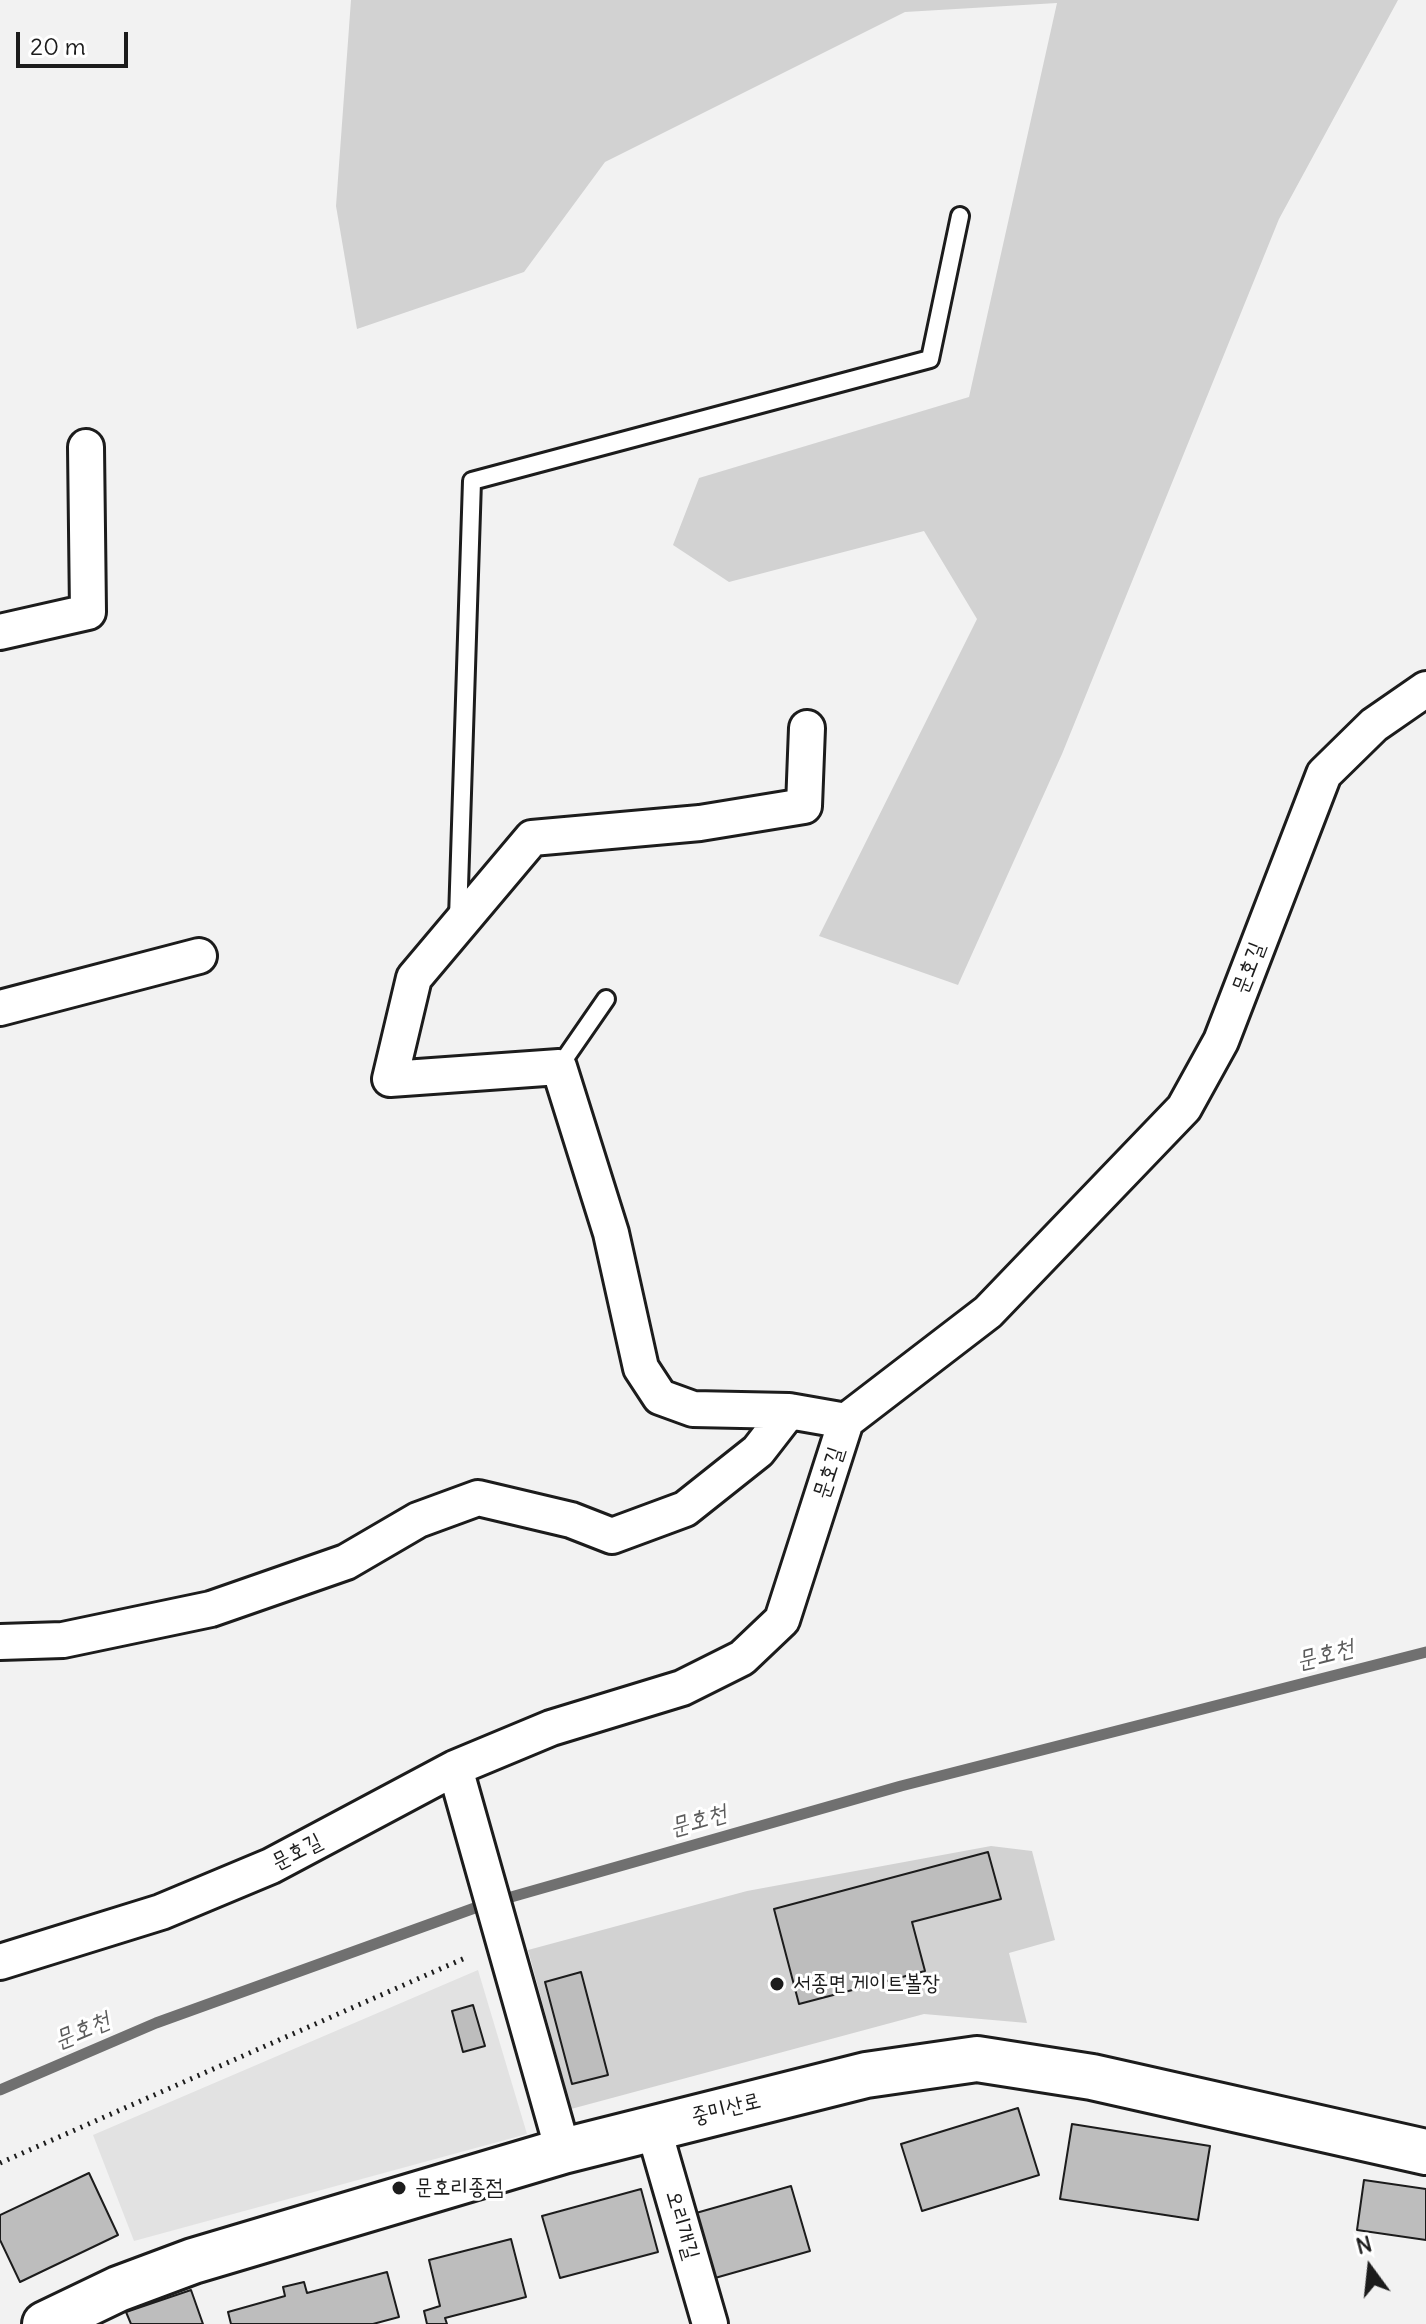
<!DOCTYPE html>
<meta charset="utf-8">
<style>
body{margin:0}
#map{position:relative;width:1426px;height:2324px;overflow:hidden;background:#f2f2f2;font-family:Delius,sans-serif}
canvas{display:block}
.north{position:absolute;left:1330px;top:2228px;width:80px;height:80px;-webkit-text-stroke:6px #fff;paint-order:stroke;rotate:345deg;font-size:22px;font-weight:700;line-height:32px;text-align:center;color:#1c1c1c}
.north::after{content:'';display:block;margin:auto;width:28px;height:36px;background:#1c1c1c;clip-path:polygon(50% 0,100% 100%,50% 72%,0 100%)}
.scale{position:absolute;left:16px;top:32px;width:112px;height:36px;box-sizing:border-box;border:4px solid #1c1c1c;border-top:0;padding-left:10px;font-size:24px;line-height:28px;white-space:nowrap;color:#1c1c1c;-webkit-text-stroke:6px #fff;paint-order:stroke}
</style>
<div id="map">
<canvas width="1426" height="2324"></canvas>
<div class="north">N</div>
<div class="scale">20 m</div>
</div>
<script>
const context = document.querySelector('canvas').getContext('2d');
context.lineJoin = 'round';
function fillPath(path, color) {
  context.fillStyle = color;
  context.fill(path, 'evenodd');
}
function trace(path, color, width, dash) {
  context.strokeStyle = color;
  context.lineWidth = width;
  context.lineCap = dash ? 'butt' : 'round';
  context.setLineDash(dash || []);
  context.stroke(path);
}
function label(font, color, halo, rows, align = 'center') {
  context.font = font + ' Delius,"Poor Story",sans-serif';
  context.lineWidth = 6;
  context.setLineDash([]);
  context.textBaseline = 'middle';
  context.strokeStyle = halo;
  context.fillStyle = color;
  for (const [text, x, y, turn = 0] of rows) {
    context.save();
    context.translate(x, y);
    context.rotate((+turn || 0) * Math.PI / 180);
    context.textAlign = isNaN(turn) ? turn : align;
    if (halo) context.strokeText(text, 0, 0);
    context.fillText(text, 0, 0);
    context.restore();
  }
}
const built = new Path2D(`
 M 478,1970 L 527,2134 L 134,2241 L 93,2135 Z`);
const green = new Path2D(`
 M 351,0 L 1398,0 L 1279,219 L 1062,754 L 958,985 L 819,936 L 977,619 L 924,531 L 729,582 L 673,545 L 699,478 L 969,397 L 1057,3 L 905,12 L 605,162 L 524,272 L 357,329 L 336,206 Z
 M 991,1846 L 1032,1851 L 1055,1940 L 1009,1953 L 1027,2023 L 924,2014 L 571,2109 L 528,1950 L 747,1891 Z`);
const stream = new Path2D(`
 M 0,2090 L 156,2023 L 483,1905 L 901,1786 L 1426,1652`);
const building = new Path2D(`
 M 988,1852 L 1001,1899 L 912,1922 L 925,1971 L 799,2004 L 774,1909 Z
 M 581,1972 L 608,2075 L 572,2084 L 545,1982 Z
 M 473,2005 L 485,2046 L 463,2052 L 452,2011 Z
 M 1018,2108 L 1039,2175 L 922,2211 L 901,2144 Z
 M 1072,2124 L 1210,2146 L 1198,2220 L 1060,2199 Z
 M 89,2173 L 118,2235 L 20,2282 L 0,2240 L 0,2215 Z
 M 1364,2180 L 1426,2189 L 1426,2240 L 1357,2230 Z
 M 791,2186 L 810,2251 L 715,2278 L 696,2213 Z
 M 641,2189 L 658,2252 L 560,2278 L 542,2216 Z
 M 511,2239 L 526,2297 L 445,2318 L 447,2324 L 427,2324 L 424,2311 L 440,2306 L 429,2260 Z
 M 387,2272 L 399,2317 L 373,2324 L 231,2324 L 228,2312 L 285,2296 L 283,2287 L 304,2282 L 307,2293 Z
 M 191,2290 L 203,2324 L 131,2324 L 126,2312 Z`);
const path = new Path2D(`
 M 0,2163 L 465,1958`);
const service = new Path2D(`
 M 458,918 L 472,481 L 930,359 L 960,216
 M 559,1067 L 606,999`);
const minor = new Path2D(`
 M 0,632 L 88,612 L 86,447
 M 807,728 L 804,806 L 700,823 L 532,838 L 414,978 L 390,1079 L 559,1067 L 611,1233 L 641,1368 L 660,1397 L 693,1409 L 789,1411 L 846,1421
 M 0,1008 L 199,956
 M 0,1642 L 63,1640 L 211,1609 L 346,1562 L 418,1520 L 478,1498 L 571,1520 L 612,1536 L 685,1509 L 758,1451 L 789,1411
 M 455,1768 L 563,2151
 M 0,1962 L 161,1912 L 271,1866 L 455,1768 L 551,1728 L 682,1688 L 742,1658 L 782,1620 L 846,1421 L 988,1312 L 1184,1108 L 1221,1041 L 1324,774 L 1374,725 L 1426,689
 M 653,2127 L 710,2324`);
const secondary = new Path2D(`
 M 45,2324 L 118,2289 L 193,2261 L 563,2151 L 866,2075 L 977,2059 L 1092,2077 L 1426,2152`);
const markers = [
 [777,1984,8,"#1c1c1c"],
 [399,2188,8,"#1c1c1c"]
];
const streetNames = [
 ["문호길",1249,968,-69],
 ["문호길",829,1473,-72],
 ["문호길",297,1852,-27],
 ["중미산로",726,2109,-14],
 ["오리개길",682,2225,74]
];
const poiNames = [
 ["서종면 게이트볼장",793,1984],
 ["문호리종점",415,2188]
];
const waterNames = [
 ["문호천",1325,1655,-14],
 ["문호천",698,1821,-16],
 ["문호천",82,2031,-23]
];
fillPath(built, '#e2e2e2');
fillPath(green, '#d2d2d2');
trace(stream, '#707070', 11);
fillPath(building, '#bdbdbd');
trace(building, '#1c1c1c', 2);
trace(service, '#1c1c1c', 22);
trace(minor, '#1c1c1c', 40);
trace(secondary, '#1c1c1c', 50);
trace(path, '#1c1c1c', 5, [2, 6]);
trace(service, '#fff', 16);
trace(minor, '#fff', 34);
trace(secondary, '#fff', 44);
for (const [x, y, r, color] of markers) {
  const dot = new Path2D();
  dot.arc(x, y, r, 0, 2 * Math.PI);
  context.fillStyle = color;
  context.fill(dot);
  trace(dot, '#fff', 3);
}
label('22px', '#1c1c1c', '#fff', streetNames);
label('22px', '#1c1c1c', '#fff', poiNames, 'left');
label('italic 24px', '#5b5b5b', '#fff', waterNames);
</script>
